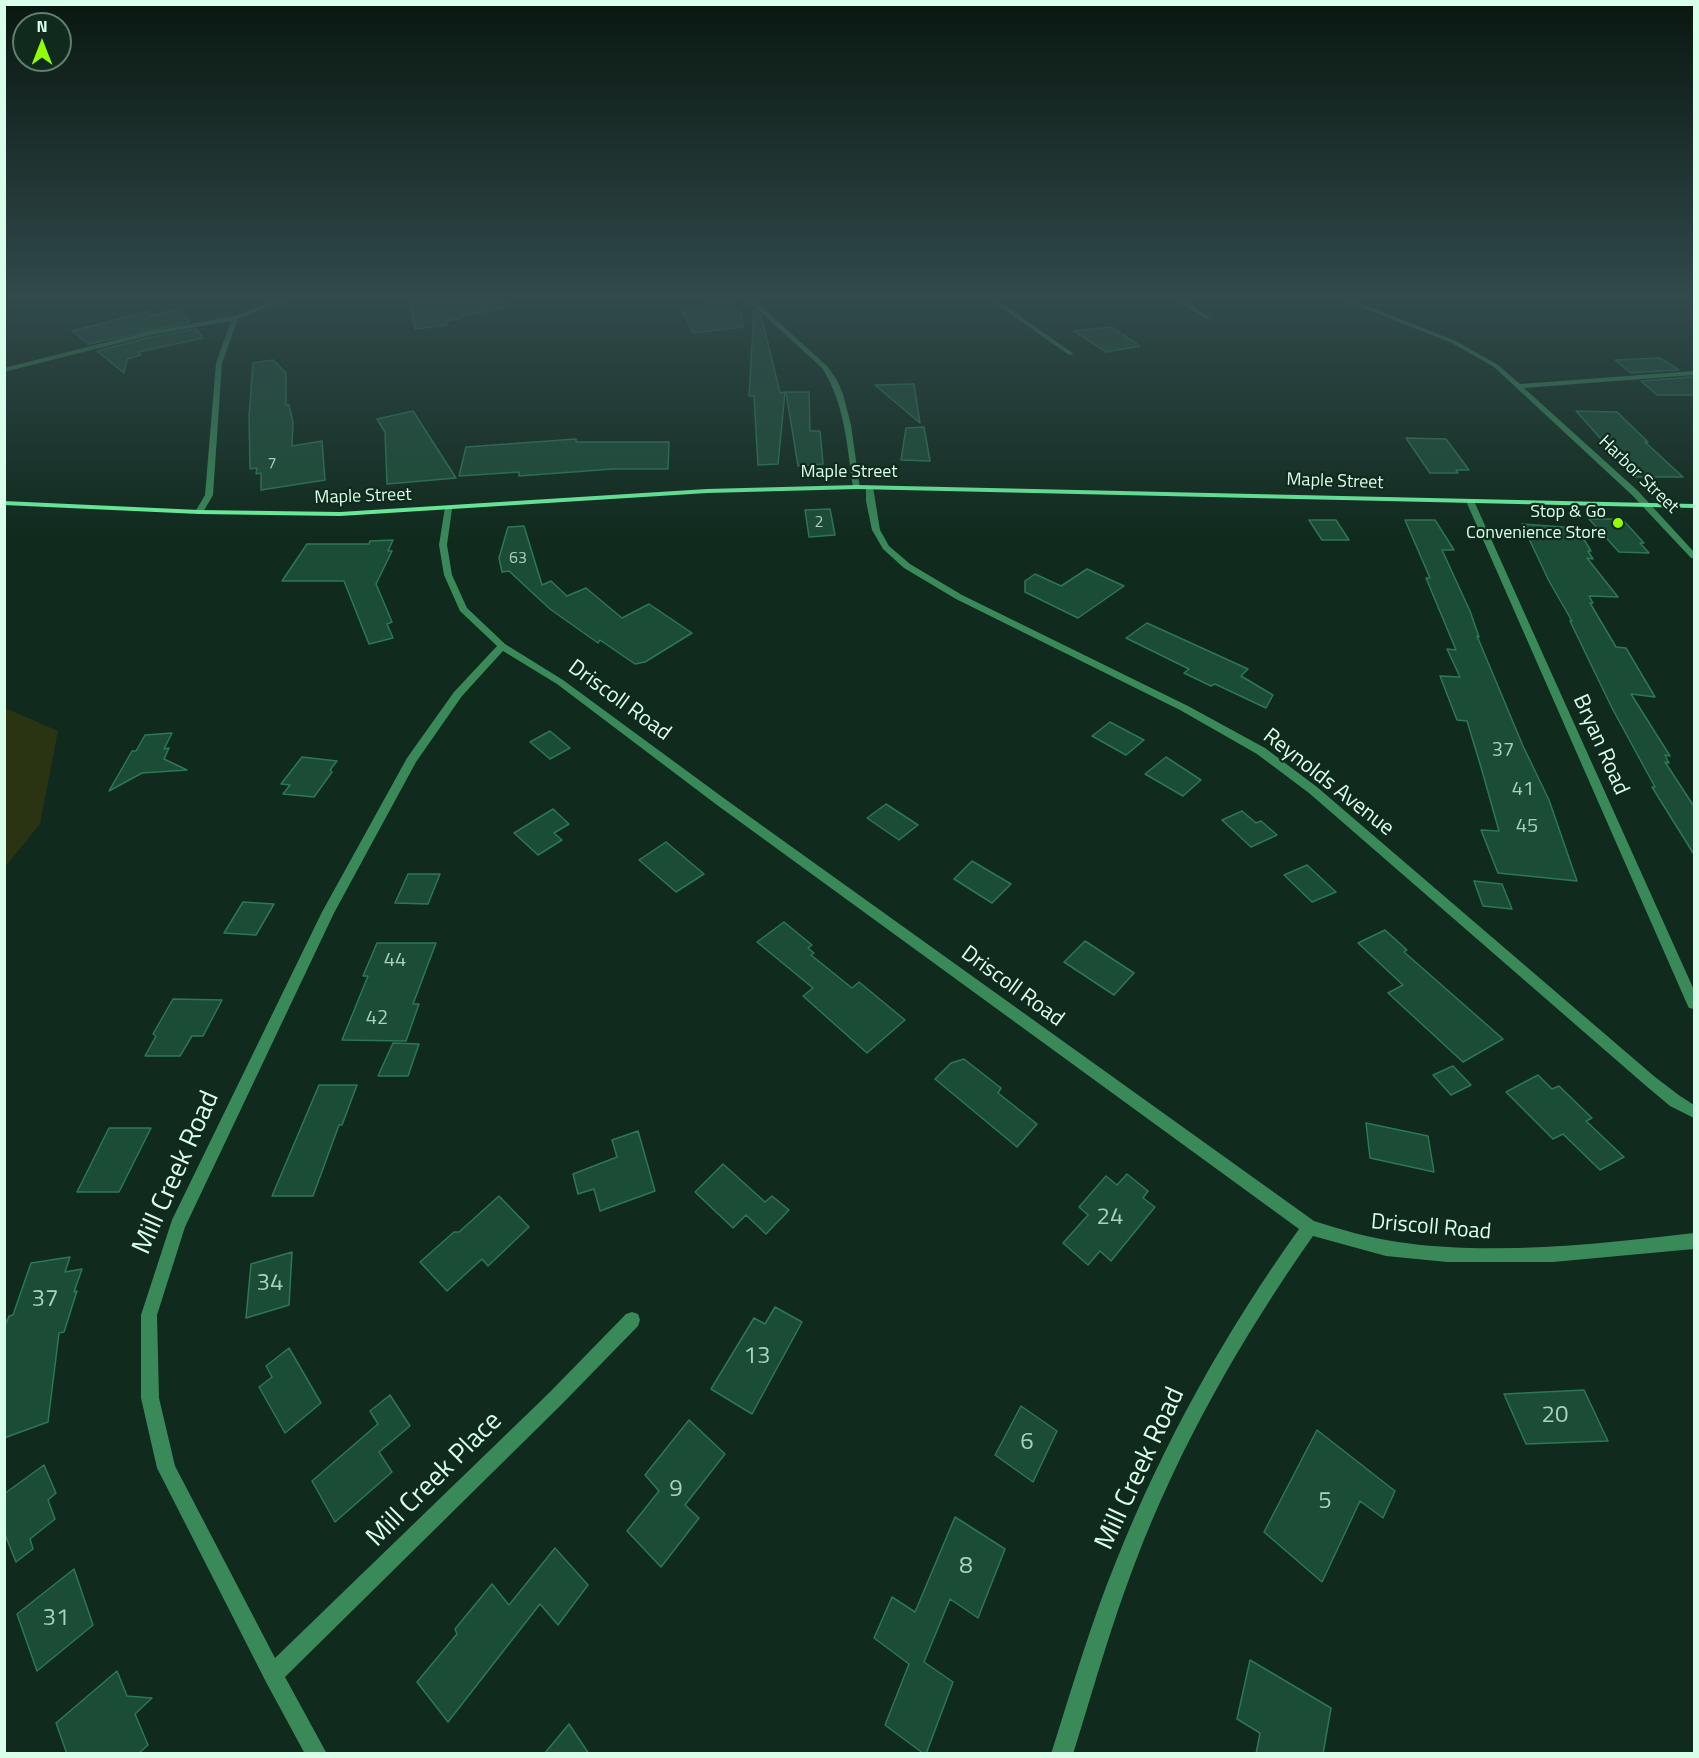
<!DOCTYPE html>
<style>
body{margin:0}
#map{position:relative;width:1699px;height:1758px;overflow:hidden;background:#102a1d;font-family:"Titillium Web",sans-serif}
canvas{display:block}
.frame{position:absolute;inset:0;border:6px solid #d8ffea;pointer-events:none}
.north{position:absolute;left:12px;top:12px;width:60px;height:60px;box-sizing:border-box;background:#102a1d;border:2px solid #607f6f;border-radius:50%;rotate:0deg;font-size:16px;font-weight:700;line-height:24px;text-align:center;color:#d8ffea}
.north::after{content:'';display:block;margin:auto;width:21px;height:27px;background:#91ff04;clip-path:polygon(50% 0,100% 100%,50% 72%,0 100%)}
</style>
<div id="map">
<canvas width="1699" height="1758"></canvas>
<div class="frame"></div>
<div class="north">N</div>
</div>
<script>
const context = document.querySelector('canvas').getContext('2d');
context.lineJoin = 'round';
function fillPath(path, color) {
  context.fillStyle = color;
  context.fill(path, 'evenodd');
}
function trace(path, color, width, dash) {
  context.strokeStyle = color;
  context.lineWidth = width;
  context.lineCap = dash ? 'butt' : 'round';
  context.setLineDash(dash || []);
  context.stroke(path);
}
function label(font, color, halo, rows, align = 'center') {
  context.font = font + ' "Titillium Web",sans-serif';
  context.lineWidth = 4.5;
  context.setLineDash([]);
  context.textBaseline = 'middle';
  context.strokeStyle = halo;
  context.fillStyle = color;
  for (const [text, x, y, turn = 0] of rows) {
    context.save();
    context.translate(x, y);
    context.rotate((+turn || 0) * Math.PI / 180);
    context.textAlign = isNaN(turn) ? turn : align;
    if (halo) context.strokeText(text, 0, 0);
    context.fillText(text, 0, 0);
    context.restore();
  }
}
const green = new Path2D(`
 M 5,708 L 58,731 L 40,824 L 5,867 Z`);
const building = new Path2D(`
 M 450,297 L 505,297 L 505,308 L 461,316 L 462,318 L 446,321 L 447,325 L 415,329 L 410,302 Z
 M 715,302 L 728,302 L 741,313 L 743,327 L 693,333 L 681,309 Z
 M 180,309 L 190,322 L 89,344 L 72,331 L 150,311 L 150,316 Z
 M 754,309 L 761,315 L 780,393 L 785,392 L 778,464 L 758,465 L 754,396 L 749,396 Z
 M 1112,327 L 1140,346 L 1106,352 L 1074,331 Z
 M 196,329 L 203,338 L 138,352 L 141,355 L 127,359 L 124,373 L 97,351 L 151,337 Z
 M 1660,358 L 1679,370 L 1631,373 L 1615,360 Z
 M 273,360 L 286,373 L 286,405 L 289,405 L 293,423 L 292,446 L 322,441 L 325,480 L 261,490 L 261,473 L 256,474 L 257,468 L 250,469 L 249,416 L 253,363 Z
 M 1692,377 L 1695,379 L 1695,395 L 1657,395 L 1641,381 Z
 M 914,384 L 920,423 L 875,385 Z
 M 786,392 L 809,392 L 810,431 L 820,431 L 823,464 L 798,466 Z
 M 413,411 L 456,478 L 387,484 L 385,432 L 377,419 Z
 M 1576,411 L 1617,412 L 1648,442 L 1645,442 L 1683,477 L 1635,477 Z
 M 924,427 L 930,461 L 901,460 L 906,428 Z
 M 1406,438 L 1446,439 L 1469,470 L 1456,470 L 1458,473 L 1430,473 Z
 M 576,439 L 576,442 L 669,442 L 668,469 L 613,469 L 519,476 L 519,472 L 459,476 L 466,447 Z
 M 830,509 L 835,535 L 809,537 L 805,510 Z
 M 1589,519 L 1622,519 L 1644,543 L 1640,543 L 1649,553 L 1619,552 Z
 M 1309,520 L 1336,520 L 1349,540 L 1322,540 Z
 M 1405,520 L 1435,520 L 1454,550 L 1442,550 L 1470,611 L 1479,637 L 1477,636 L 1523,746 L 1549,800 L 1577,881 L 1498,873 L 1481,830 L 1499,831 L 1481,767 L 1467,721 L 1457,720 L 1440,676 L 1460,677 L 1447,649 L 1456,650 L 1426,578 L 1430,578 Z
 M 1522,524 L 1577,528 L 1591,551 L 1588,551 L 1593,559 L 1587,558 L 1618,597 L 1589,596 L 1593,603 L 1590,603 L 1616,647 L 1626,648 L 1655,697 L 1631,694 L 1670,756 L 1665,755 L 1669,763 L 1665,762 L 1695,808 L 1695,856 L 1652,787 L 1655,787 L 1612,708 L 1570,621 L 1572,621 L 1549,581 Z
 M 524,526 L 542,585 L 551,581 L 567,596 L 586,588 L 622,618 L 649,604 L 692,633 L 645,662 L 635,664 L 600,640 L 598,643 L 550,609 L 509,571 L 502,572 L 499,558 L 508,527 Z
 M 393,540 L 388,551 L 392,551 L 376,584 L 392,622 L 387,624 L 393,638 L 369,644 L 344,581 L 282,581 L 307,544 L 369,544 L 370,541 Z
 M 1087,569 L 1124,586 L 1078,618 L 1025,592 L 1025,581 L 1035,574 L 1061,586 Z
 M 1147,623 L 1248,669 L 1241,676 L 1273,695 L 1266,708 L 1215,684 L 1211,686 L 1184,673 L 1189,669 L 1126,638 Z
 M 1110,722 L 1144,740 L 1126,755 L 1092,736 Z
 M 550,731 L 570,748 L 550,759 L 530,742 Z
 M 172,733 L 164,749 L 169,748 L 164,759 L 187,770 L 142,773 L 109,791 L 132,751 L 136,751 L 145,735 Z
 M 302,757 L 337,761 L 330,770 L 332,772 L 314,797 L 283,794 L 290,785 L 281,784 Z
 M 1166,757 L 1201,780 L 1183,796 L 1145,774 Z
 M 886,804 L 918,825 L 899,840 L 867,818 Z
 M 553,809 L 569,824 L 554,833 L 562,840 L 538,855 L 514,833 Z
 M 1242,811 L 1256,823 L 1261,821 L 1277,835 L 1251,847 L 1222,820 Z
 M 666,842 L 704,874 L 676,892 L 639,860 Z
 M 972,861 L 1011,884 L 992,903 L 954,879 Z
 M 1307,865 L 1336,892 L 1312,902 L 1284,875 Z
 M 408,874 L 440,874 L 428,904 L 395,903 Z
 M 1474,881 L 1502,884 L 1512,909 L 1483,906 Z
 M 243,902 L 274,904 L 256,935 L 224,933 Z
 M 784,922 L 812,945 L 808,948 L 814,953 L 811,955 L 852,988 L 859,982 L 905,1020 L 867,1053 L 803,996 L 813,988 L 757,942 Z
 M 1385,930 L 1407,950 L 1404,952 L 1503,1039 L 1463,1062 L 1388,993 L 1403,985 L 1358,943 Z
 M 1085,941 L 1134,973 L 1114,995 L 1064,962 Z
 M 377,943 L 436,943 L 413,1004 L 419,1004 L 406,1041 L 342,1040 L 368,976 L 363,976 Z
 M 173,999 L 222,1000 L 203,1036 L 192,1036 L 180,1056 L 145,1056 L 156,1036 L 153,1034 Z
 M 393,1043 L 419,1044 L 408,1076 L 378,1076 Z
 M 964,1059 L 1001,1088 L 998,1093 L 1037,1124 L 1017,1147 L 935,1079 L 951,1063 Z
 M 1453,1066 L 1471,1085 L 1451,1095 L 1433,1075 Z
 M 1538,1075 L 1552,1089 L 1559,1086 L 1592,1118 L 1586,1121 L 1624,1157 L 1600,1170 L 1563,1134 L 1553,1139 L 1506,1092 Z
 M 319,1085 L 357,1085 L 342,1125 L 339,1125 L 313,1196 L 272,1196 Z
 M 1366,1123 L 1428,1136 L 1434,1172 L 1370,1158 Z
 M 109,1128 L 151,1128 L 119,1192 L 77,1192 Z
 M 638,1131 L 655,1191 L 600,1211 L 594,1189 L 578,1194 L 573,1174 L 617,1157 L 612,1140 Z
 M 723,1164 L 765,1202 L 772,1196 L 789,1210 L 766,1234 L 746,1215 L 733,1228 L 695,1192 Z
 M 1127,1174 L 1148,1191 L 1143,1198 L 1155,1207 L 1111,1261 L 1100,1251 L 1088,1265 L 1063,1243 L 1088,1215 L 1079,1207 L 1106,1176 L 1117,1185 Z
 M 499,1196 L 529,1227 L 488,1266 L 482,1259 L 447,1291 L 420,1262 L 454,1232 L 459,1232 Z
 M 292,1252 L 289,1305 L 246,1318 L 251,1264 Z
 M 70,1257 L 65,1272 L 82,1269 L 74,1292 L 77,1291 L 64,1332 L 59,1333 L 48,1422 L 4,1438 L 4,1328 L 9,1316 L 13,1315 L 31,1263 Z
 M 775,1307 L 802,1322 L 752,1414 L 711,1389 L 754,1318 L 765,1324 Z
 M 289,1348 L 321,1403 L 285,1433 L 259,1387 L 272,1377 L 266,1366 Z
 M 1584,1390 L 1608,1441 L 1526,1444 L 1504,1394 Z
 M 390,1395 L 410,1426 L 379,1452 L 392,1472 L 335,1522 L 312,1481 L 378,1424 L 370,1411 Z
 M 1021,1406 L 1057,1431 L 1033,1482 L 995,1455 Z
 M 689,1420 L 725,1454 L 685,1505 L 699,1518 L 661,1567 L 627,1531 L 659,1491 L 645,1475 Z
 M 1317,1430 L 1395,1491 L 1383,1518 L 1360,1501 L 1322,1582 L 1264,1532 Z
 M 44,1465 L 56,1493 L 48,1500 L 55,1519 L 30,1539 L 33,1549 L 16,1562 L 4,1532 L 4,1494 Z
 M 955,1517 L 1005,1549 L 978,1618 L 950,1599 L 924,1662 L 953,1682 L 926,1754 L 924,1754 L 885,1725 L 909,1664 L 874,1638 L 892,1597 L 915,1612 Z
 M 555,1548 L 588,1585 L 558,1625 L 540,1604 L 448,1722 L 417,1682 L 457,1634 L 455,1629 L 492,1584 L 509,1605 Z
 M 74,1569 L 93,1625 L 37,1671 L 17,1614 Z
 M 1250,1660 L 1331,1708 L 1323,1754 L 1256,1754 L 1260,1733 L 1237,1719 Z
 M 117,1671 L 127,1696 L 152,1698 L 135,1714 L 148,1745 L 138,1754 L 67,1754 L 56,1723 Z
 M 569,1724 L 589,1754 L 544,1754 Z`);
const street = new Path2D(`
 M 291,297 L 301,297 L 269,306 L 238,319 L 222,363 L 213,495 L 202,514 L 195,512 L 205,495 L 216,363 L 231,321 L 151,335 L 4,372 L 4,368 L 151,331 L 234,316 L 265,304 Z
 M 744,297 L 751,297 L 827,366 L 837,380 L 843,394 L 851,425 L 860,489 L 853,487 C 847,446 845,404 822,368 Z
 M 986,297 L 993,297 L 1074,354 L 1069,355 Z
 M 1171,297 L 1178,297 L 1211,318 L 1206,319 Z
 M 1336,297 L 1344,297 L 1456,341 L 1498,365 L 1520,384 L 1694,371 L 1694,375 L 1524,388 L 1638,491 L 1694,552 L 1694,558 L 1691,558 L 1632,495 L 1494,367 L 1452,343 Z
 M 866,485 L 873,487 L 880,530 L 889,546 L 910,564 L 962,595 L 1188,706 L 1265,748 L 1317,787 L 1655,1077 L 1680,1096 L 1694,1105 L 1694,1118 L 1670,1106 L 1645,1085 L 1309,793 L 1257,754 L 1180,710 L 956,599 L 904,568 L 883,549 L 872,530 L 866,501 Z
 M 1467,499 L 1474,501 L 1694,990 L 1694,1009 L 1689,1008 L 1687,1004 L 1466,501 Z
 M 445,507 L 452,509 L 447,545 L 452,575 L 467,608 L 505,644 L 563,680 L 725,799 L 1314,1221 C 1342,1230 1370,1238 1398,1242 C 1491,1256 1601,1244 1694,1233 L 1694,1249 L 1553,1262 L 1447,1262 L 1386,1256 L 1313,1236 C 1242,1337 1179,1447 1135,1563 C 1111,1625 1093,1690 1073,1754 L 1051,1754 C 1072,1688 1091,1622 1117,1559 C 1164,1442 1226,1331 1299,1229 L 717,805 L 557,684 L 503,651 L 462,696 L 416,762 L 334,913 L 185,1227 L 157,1315 L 159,1398 L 175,1466 L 275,1658 L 550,1392 L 626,1314 L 632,1312 L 638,1314 L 640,1320 L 638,1326 L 562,1404 L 285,1677 L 327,1754 L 305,1754 L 266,1682 L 157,1468 L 141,1398 L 141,1315 L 172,1220 L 322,912 L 407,758 L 454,692 L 497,646 L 460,611 L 444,575 L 439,545 Z`);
const secondary = new Path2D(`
 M 857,485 L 1694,504 L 1694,508 L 857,489 L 707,493 L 340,516 L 199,514 L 4,505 L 4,501 L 199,510 L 340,512 L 707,489 Z`);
const markers = [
 [1618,523,6,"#91ff04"]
];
const farNumbernames = [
 ["7",272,464],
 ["2",819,523],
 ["63",518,559]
];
const farStreetnames = [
 ["Maple Street",849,473],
 ["Harbor Street",1638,475,44],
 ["Maple Street",1335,482,2],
 ["Maple Street",363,497,-2]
];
const farPoinames = [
 ["Stop & Go",1606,513],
 ["Convenience Store",1606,534]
];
const numberNames = [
 ["37",1503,751],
 ["41",1523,790],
 ["45",1527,827],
 ["44",395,961],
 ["42",377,1019]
];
const streetNames = [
 ["Driscoll Road",619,701,36],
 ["Bryan Road",1600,745,66],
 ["Reynolds Avenue",1328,783,38],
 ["Driscoll Road",1012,987,36],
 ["Driscoll Road",1431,1228,5]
];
const nearNumbernames = [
 ["24",1110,1218],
 ["34",270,1284],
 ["37",45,1300],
 ["13",757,1357],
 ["20",1555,1416],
 ["6",1027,1443],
 ["9",676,1490],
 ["5",1325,1502],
 ["8",966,1567],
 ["31",56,1619]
];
const nearStreetnames = [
 ["Mill Creek Road",177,1173,-66],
 ["Mill Creek Road",1141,1469,-65],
 ["Mill Creek Place",435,1480,-45]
];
fillPath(green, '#2a3412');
fillPath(building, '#1b4c35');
trace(building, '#2c7855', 1.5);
fillPath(street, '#398a58');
fillPath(secondary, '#6fffa4');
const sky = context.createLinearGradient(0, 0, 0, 543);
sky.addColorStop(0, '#091710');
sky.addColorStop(0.55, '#314a4c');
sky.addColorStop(1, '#314a4c00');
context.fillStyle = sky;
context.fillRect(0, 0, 1699, 543);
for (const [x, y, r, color] of markers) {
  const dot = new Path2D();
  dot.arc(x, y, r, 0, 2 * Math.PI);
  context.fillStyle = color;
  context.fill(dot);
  trace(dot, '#102a1d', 2);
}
label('16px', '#a9d2bd', null, farNumbernames);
label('18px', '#d8ffea', '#102a1d', farStreetnames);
label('18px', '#d8ffea', '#102a1d', farPoinames, 'right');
label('20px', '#a9d2bd', null, numberNames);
label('22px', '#d8ffea', '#102a1d', streetNames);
label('24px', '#a9d2bd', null, nearNumbernames);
label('27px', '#d8ffea', '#102a1d', nearStreetnames);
</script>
